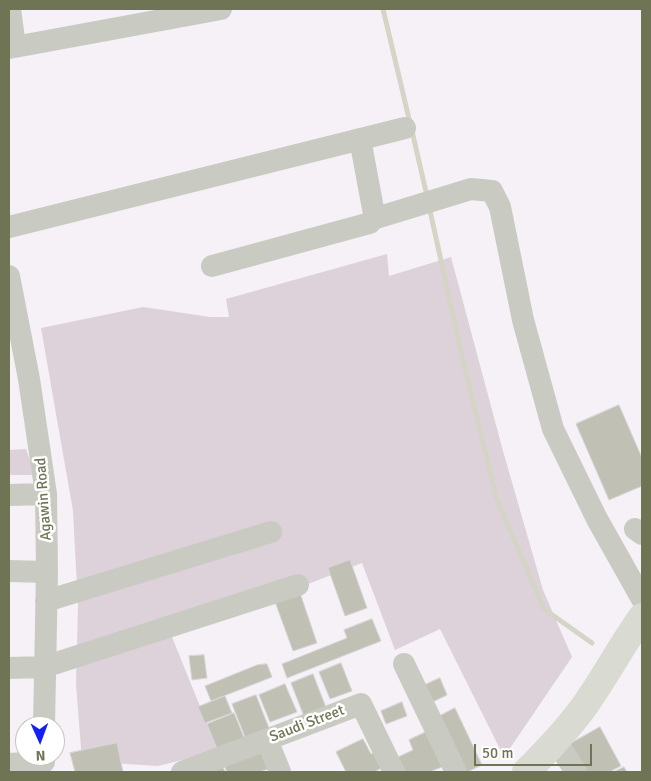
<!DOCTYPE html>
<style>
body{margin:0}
#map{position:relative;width:651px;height:781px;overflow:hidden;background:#f5f1f6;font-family:Signika,sans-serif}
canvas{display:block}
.frame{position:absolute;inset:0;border:10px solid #6f7455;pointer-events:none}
.north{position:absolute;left:15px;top:716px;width:50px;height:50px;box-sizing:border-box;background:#fff;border:1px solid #c5c7bb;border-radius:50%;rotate:178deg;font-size:14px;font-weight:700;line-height:20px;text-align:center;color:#6f7455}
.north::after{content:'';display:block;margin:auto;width:18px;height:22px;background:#1220f5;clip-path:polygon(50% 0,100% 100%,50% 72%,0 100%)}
.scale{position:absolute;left:474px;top:744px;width:118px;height:22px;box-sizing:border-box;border:2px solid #6f7455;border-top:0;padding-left:6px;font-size:15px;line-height:18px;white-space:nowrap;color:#6f7455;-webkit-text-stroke:4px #fff;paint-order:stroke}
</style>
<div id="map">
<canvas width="651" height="781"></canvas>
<div class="frame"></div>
<div class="north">N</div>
<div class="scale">50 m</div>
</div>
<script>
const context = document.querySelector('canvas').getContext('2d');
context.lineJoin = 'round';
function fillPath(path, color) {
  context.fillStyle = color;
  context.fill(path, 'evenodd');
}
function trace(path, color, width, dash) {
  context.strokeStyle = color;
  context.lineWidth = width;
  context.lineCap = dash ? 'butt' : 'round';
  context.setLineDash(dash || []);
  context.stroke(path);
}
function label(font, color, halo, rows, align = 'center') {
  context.font = font + ' Signika,sans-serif';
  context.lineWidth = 5;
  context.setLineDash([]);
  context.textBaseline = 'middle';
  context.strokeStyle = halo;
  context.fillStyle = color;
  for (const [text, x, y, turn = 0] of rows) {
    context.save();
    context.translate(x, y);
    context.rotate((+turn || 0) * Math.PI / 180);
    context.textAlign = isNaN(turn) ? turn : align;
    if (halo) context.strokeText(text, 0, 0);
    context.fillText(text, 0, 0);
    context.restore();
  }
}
const green = new Path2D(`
 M 387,254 L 389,276 L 451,257 L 503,451 L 543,590 L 572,657 L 504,757 L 440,629 L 395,650 L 362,563 L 172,637 L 218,751 L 158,766 L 82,761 L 76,684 L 78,606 L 73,511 L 41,328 L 143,307 L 210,317 L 229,317 L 226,299 Z
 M 26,449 L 35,475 L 9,475 L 9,450 Z`);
const stream = new Path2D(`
 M 383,9 L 410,123
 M 412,131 L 427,196
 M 429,206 L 462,356 L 497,500 L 544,609 L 592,643`);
const building = new Path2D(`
 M 619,405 L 642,458 L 642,486 L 609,500 L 576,424 Z
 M 350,560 L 367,608 L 345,616 L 328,568 Z
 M 299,590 L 317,643 L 293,651 L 274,599 Z
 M 372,619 L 381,641 L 287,678 L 282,664 L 347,638 L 344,630 Z
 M 204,655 L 207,678 L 192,680 L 189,656 Z
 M 341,663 L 352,691 L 330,699 L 319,672 Z
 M 267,664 L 272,677 L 211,701 L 205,686 L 257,665 Z
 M 313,674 L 327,710 L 305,719 L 291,683 Z
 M 440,678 L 447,695 L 426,705 L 418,688 Z
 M 285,684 L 297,712 L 270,722 L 259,695 Z
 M 256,695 L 269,728 L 245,737 L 232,704 Z
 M 225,696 L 232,713 L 205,723 L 198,707 Z
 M 402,702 L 407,716 L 386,724 L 381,711 Z
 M 455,708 L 482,765 L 467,772 L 432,720 Z
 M 234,713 L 245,740 L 218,751 L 207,724 Z
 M 600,727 L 621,766 L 609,772 L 584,772 L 568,745 Z
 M 426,732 L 442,767 L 429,772 L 405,772 L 398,757 L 413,750 L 409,740 Z
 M 363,739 L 371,754 L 378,751 L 385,766 L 374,772 L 346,772 L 336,752 Z
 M 117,743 L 123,772 L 75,772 L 70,753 Z
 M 260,746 L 268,769 L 259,772 L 227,772 L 222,760 Z
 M 220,759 L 225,772 L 209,772 Z
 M 624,767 L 627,772 L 614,772 Z`);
const minor = new Path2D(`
 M 10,9 L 15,46
 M 9,48 L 221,9
 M 373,219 L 471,189 L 492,191 L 500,207 L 523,320 L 553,429 L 597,519 L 642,599
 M 9,227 L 405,128
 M 212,266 L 370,223 L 373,219 L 374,214 L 360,139
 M 9,276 L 29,379 L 46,494 L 47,572 L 44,726
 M 9,495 L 46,494
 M 635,529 L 642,534
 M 9,571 L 47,572
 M 46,601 L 271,532
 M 404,664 L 456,772
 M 9,668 L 44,667 L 298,585
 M 267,740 L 280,772
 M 556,741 L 576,772
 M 9,764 L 44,762
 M 182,772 L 361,704 L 394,772`);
const major = new Path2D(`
 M 526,772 C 546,752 566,731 583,708 C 604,679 621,646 642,617`);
const streetNames = [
 ["Agawin Road",44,499,-94],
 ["Saudi Street",307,724,-21]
];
fillPath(green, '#ded2da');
trace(stream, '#d5d5c7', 5);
fillPath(building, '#c0c1b4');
trace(building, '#d6d4d7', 1);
trace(minor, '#c9cbc2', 22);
trace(major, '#d9dbd2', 28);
label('15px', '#6f7455', '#fff', streetNames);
</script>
